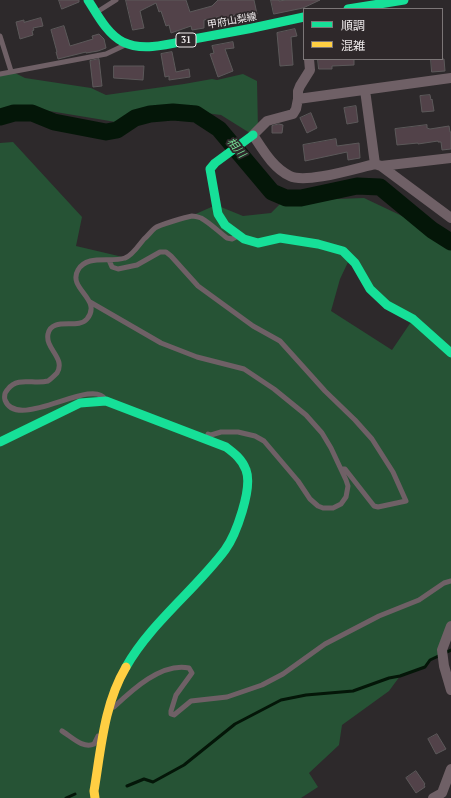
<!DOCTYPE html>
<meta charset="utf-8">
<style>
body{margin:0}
#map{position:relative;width:451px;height:798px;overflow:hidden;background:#2d292b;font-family:"PT Serif","Noto Sans JP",serif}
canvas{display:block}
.legend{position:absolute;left:303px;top:8px;width:140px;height:52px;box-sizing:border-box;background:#2e282a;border:1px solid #7b7677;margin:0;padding:5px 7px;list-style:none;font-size:12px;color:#eeeaeb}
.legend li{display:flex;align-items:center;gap:8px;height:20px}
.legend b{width:20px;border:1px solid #7b7677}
</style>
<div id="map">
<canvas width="451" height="798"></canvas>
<ul class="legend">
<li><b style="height:5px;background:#16e098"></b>順調</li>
<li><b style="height:5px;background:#ffcf43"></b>混雑</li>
</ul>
</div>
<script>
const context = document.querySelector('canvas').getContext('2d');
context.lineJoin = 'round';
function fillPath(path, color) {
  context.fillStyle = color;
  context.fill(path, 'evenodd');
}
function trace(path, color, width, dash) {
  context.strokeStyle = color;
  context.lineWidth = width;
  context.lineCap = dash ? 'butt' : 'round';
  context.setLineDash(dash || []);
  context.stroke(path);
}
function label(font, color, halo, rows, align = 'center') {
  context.font = font + ' "PT Serif","Noto Sans JP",serif';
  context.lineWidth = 3.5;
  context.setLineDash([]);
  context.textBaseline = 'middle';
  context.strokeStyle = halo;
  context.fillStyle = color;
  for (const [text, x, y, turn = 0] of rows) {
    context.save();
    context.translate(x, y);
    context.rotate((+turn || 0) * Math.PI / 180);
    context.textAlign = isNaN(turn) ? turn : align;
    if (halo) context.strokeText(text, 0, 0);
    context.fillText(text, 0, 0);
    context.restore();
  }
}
const green = new Path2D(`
 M 11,71 L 25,78 L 91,88 L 106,95 L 184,84 L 212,79 L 217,80 L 243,74 L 257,81 L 258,130 L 253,135 L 221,115 L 175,109 L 141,113 L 127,120 L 116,122 L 13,105 L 0,110 L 0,74 Z
 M 13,142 L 82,217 L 76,246 L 127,258 L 154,229 L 191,216 L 216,205 L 243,216 L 271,213 L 283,201 L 364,198 L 419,224 L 451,249 L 451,621 L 440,645 L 443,654 L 430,660 L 425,667 L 400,676 L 389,691 L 342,725 L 339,745 L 309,773 L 318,787 L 301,798 L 0,798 L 0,143 ZM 350,258 L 387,305 L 413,319 L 392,350 L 331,311 L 340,279 Z`);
const stream = new Path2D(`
 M 127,786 L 144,779 L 153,782 L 184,765 L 235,724 L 281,700 L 306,695 L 353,691 L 389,678 L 400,676 L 425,667 L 430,660 L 451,650
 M 66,798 L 75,794`);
const river = new Path2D(`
 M 0,117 L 14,113 L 32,113 L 54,122 L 106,132 L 117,130 L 135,118 L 150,114 L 173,112 L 196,114 L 219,129 L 272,192 L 286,198 L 301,198 L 357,186 L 380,187 L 432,230 L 451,242`);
const building = new Path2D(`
 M 59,0 L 79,0 L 79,2 L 62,9 Z
 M 126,0 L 186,0 L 190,12 L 212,6 L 218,0 L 254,0 L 257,14 L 248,16 L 247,12 L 231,16 L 233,23 L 220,25 L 218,17 L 204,20 L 204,28 L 192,30 L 191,26 L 171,33 L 169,25 L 166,26 L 161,11 L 159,12 L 156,3 L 140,11 L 144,28 L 133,30 Z
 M 271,0 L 279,0 L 279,1 L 286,0 L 320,0 L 303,8 L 274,14 Z
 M 41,18 L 43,26 L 33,28 L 34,30 L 32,31 L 33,35 L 20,39 L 16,22 L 24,20 L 24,22 Z
 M 64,26 L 70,46 L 93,39 L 92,36 L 99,34 L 104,39 L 106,48 L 98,51 L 86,53 L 86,52 L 58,59 L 56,52 L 57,52 L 51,30 Z
 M 295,29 L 297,36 L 291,37 L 293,65 L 280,66 L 277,33 Z
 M 233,42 L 234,48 L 225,49 L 233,71 L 218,77 L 210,54 L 214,53 L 212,46 Z
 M 172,52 L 176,72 L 189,69 L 190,77 L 169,80 L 169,76 L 165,77 L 161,54 Z
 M 99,59 L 102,86 L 93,87 L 90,61 Z
 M 318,59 L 354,59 L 354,65 L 332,66 L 332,69 L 319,69 Z
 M 431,59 L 444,59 L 445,71 L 432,72 Z
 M 114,66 L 144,66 L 143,80 L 114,78 Z
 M 430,95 L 431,100 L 432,99 L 434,111 L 422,112 L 420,96 Z
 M 356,106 L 358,122 L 347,124 L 344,108 Z
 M 311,113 L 317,128 L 307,133 L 300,118 Z
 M 279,124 L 283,125 L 282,133 L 272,133 L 272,126 Z
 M 427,125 L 427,128 L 430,129 L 449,126 L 450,132 L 451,132 L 451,149 L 442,150 L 441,142 L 438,142 L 438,141 L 418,144 L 418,143 L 397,145 L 395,129 Z
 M 336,139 L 337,146 L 359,143 L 360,158 L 348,160 L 347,152 L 305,161 L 303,145 Z
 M 437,734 L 446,749 L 436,754 L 428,739 Z
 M 416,771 L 425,784 L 424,785 L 425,787 L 416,793 L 406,778 Z`);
const lane = new Path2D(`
 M 97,12 L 116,0
 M 0,36 L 11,71
 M 0,74 L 106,54 L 123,46
 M 109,260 L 112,267 L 118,269 L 137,265 L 160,252 L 166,252 L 171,256 L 198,286 L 253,326 L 280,341 L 325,391 L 355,420 L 372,439 L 393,472 L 406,501 L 378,507 L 374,506 L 345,469 L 341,469
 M 90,302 L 161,343 L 197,357 L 244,369 L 274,389 L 306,415 L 322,433 L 331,448 L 346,480 L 348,486 L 346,497 L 341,504 L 333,508 L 323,508 L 318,506 L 310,499 L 298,481 L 264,441 L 255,436 L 238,432 L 221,432 L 211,435 L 208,434
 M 105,399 C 92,377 17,432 5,400 C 4,396 5,392 8,389 C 18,376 34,385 48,381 C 51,379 54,376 57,373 C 66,358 45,349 48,334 C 52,316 78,330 87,319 C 103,299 67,289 78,270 C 87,254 110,263 125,258 C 132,256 139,245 144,239 C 148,236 151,231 155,228 C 159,225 186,217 192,216 C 195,216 198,217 201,218 C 210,223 219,232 227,238 L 232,239 L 238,236
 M 114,707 C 132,690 162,662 189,668 L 192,673 L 176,695 L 171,711 L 171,714 L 174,715 L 191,701 L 227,697 L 262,685 L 283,674 L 325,644 L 379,616 L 419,600 L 444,583 L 451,581
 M 62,731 C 72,737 83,749 94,744 L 98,736`);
const street = new Path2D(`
 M 309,59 L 310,70 L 300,86 L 298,91 L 298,99 L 296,109 L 293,114 L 267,121 L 253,135 C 263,150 273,168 290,176 C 306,184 357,168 375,164 L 381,166 L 451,158
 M 365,90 L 375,164
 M 298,99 L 451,78
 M 381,166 L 451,218
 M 451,626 L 442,650 L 444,666 L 451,690
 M 433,798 L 442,793 L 451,769`);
const fast = new Path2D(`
 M 88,0 C 97,14 107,34 123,42 C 145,53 176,42 199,38 C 234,32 269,25 304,17
 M 348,9 L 404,0
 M 253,135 L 215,163 L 210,169 L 218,214 L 225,225 L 244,239 L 258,243 L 280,238 L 318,244 L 343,251 L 355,263 L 370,289 L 387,305 L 413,319 L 451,353
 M 0,442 L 80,403 L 106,401 L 226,447 C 234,453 242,459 246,470 C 253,488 236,535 225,550 C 195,590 150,624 126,667`);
const slow = new Path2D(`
 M 95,798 L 94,791 C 101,749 104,704 126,667`);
const shields = [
 [186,40,20]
];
const shieldNames = [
 ["31",186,40]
];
const streetNames = [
 ["甲府山梨線",232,21,-10]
];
const waterNames = [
 ["相川",236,148,50]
];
fillPath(green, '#265335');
trace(stream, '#041608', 3);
trace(river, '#041608', 17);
fillPath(building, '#524249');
trace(building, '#5c595a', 1);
trace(lane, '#6f6066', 5);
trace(street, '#6f6066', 10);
trace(fast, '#16e098', 9);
trace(slow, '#ffcf43', 9);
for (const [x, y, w] of shields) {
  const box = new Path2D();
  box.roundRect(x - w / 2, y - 7, w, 14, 3);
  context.fillStyle = '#2e282a';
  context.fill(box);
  trace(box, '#eeeaeb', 1);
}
label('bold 9px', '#eeeaeb', null, shieldNames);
label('10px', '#eeeaeb', '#2e282a', streetNames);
label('italic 11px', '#73dc93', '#2e282a', waterNames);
</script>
